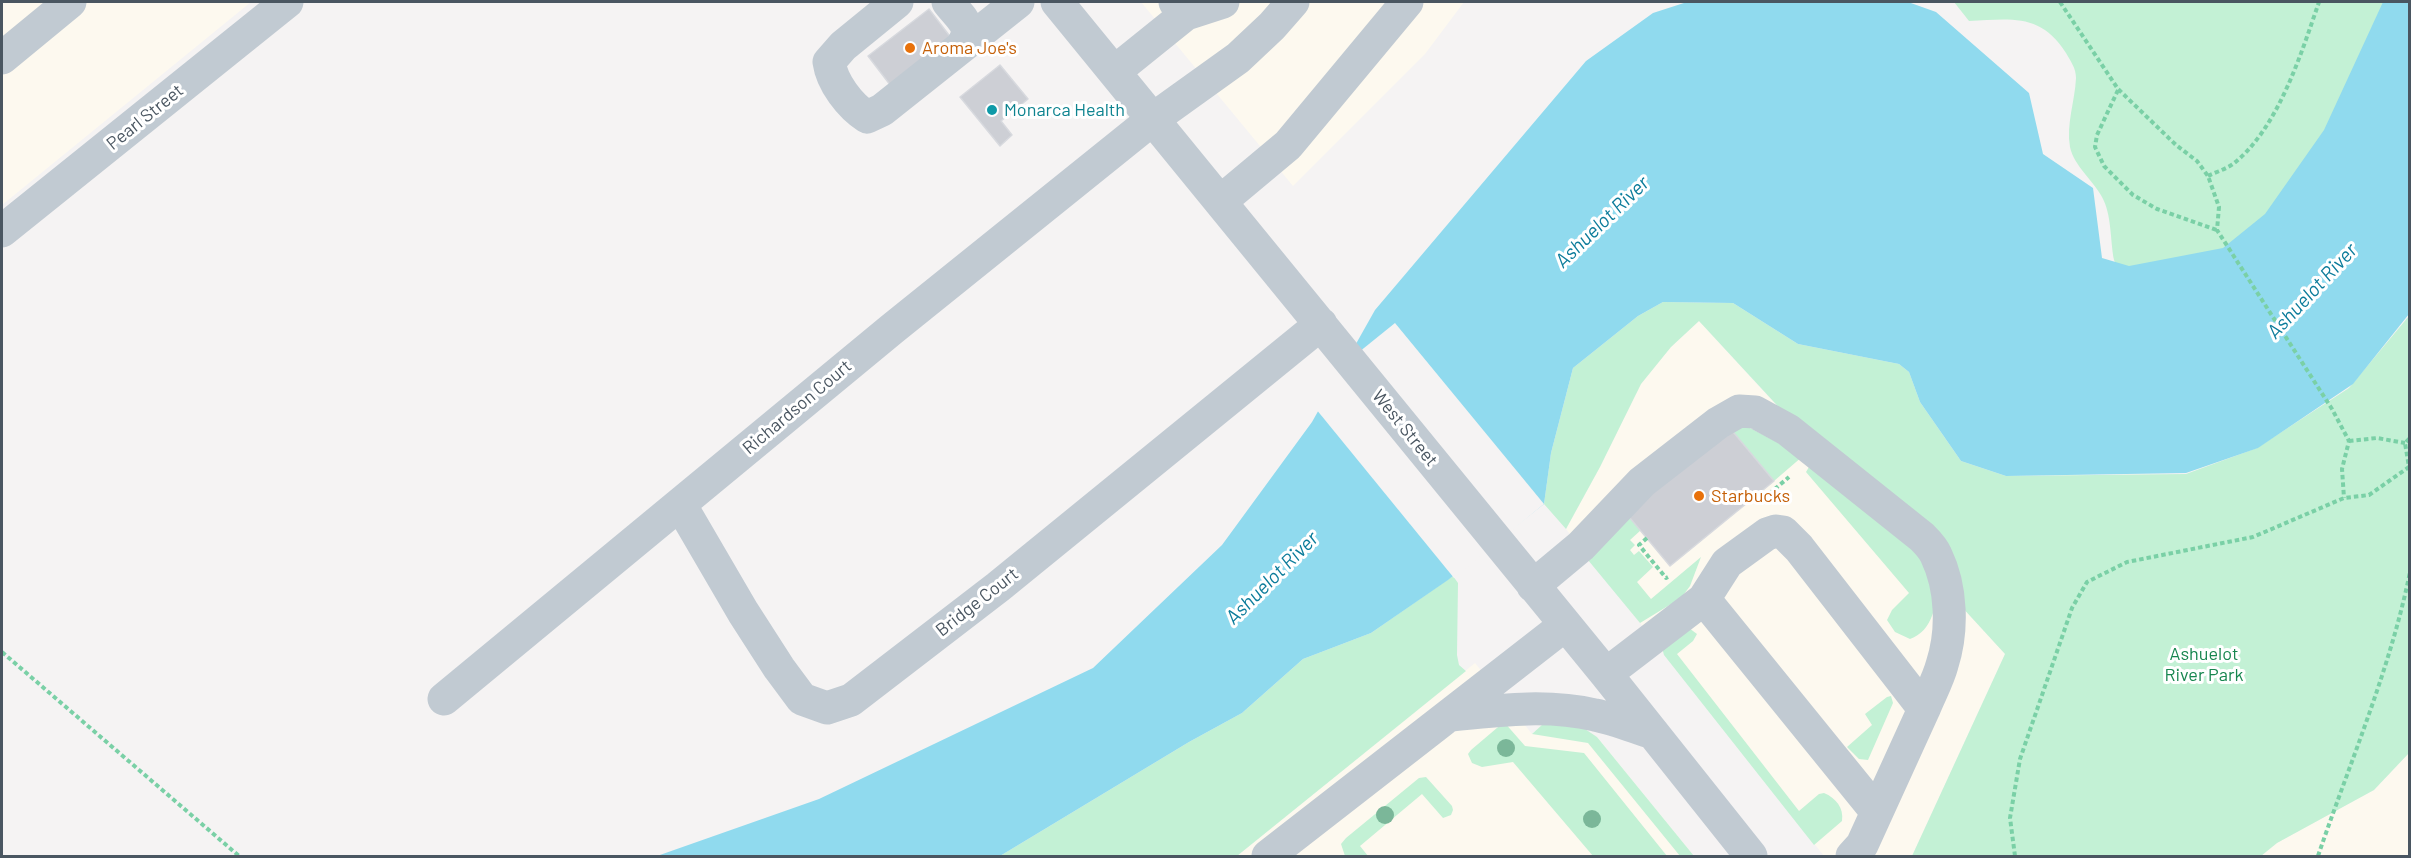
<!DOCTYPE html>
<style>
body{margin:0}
#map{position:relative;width:2411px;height:858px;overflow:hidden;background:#f5f3f3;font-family:Barlow,sans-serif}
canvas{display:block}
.frame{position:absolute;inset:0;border:3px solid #4a5661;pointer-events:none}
</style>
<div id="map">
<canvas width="2411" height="858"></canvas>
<div class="frame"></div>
</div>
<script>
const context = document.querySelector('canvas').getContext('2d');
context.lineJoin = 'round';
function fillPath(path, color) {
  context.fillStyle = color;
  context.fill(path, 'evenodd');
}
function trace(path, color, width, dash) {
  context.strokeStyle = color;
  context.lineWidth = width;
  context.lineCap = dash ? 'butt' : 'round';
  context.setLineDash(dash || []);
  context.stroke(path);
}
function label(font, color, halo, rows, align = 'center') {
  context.font = font + ' Barlow,sans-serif';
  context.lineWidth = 6;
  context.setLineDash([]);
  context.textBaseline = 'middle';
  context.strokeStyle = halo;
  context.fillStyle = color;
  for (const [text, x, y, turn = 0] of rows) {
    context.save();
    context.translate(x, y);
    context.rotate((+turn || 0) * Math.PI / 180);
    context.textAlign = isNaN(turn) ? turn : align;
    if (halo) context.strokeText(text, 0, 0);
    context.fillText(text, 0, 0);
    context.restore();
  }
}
const commercial = new Path2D(`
 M 2,2 L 251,2 L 2,205 Z
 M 1141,2 L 1464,2 L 1425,54 L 1293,186 Z
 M 1699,321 L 2005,654 L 1912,856 L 1824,856 L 1566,529 L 1600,467 L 1641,384 L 1671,347 Z
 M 1475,663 L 1532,734 L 1543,724 L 1597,737 L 1694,856 L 1237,856 Z
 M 2409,753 L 2409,856 L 2261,856 L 2277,843 L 2374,790 Z`);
const green = new Path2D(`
 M 1954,2 L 2409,2 L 2270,259 L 2122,276 C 2119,271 2116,265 2114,260 C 2110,240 2112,215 2102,197 C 2093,180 2074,166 2070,147 C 2066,124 2075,101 2076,78 C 2076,68 2071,62 2066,53 C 2041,13 2011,19 1969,21 Z
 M 1663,302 L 1733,303 L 1798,344 L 1899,364 L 1909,372 L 1920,402 L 1961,461 L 2006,476 L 2186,474 L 2257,448 L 2349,388 L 2409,316 L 2409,753 L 2374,790 L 2277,843 L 2261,856 L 1912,856 L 2005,654 L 1938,581 C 1937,603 1933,631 1910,639 L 1895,632 L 1887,620 L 1892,610 L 1909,593 L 1806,472 L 1809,467 L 1873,509 L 1699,321 L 1671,347 L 1641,384 L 1600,467 L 1566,529 L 1544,504 L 1551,453 L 1573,368 L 1638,316 Z
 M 1737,421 L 1803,456 L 1774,481 L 1729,427 Z
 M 1625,512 L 1641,530 L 1630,540 L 1635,545 L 1630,550 L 1634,555 L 1639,551 L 1653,567 L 1637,582 L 1651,599 L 1701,557 L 1690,586 L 1681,598 L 1640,623 L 1588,560 Z
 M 1453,576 L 1458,583 L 1457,655 L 1459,665 L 1466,671 L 1237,856 L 1000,856 L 1189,742 L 1242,713 L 1303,659 L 1371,633 Z
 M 1689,628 L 1697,634 L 1693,641 L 1677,654 L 1799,811 L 1819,794 L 1824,793 C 1836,798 1844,808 1842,821 L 1814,845 L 1664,655 L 1662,648 Z
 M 1891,696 L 1893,703 L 1868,760 L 1859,759 L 1847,747 L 1872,725 L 1865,714 L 1887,697 Z
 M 1504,722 L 1525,746 L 1584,753 L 1667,856 L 1593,856 L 1513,762 L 1482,767 L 1472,763 L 1468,754 L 1471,750 Z
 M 1543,724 L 1582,727 L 1597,737 L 1694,856 L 1680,856 L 1588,743 L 1532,734 Z
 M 1426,777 L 1452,806 L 1453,810 L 1451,815 L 1443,818 L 1422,794 L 1360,846 L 1368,856 L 1345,856 L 1341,844 L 1346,838 L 1419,778 Z`);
const water = new Path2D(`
 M 1687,2 L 1908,2 L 1936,12 L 2029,93 L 2043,154 L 2093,188 L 2102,258 L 2129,266 L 2223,248 L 2265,214 L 2324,130 L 2383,2 L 2409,2 L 2409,314 L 2353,384 L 2258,448 L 2186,473 L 2006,476 L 1961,461 L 1920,402 L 1909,372 L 1899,364 L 1798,344 L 1733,303 L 1663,302 L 1638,316 L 1573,368 L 1551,453 L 1544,504 L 1448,580 L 1371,633 L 1303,659 L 1242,713 L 1189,742 L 1000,856 L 657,856 L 819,799 L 1093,668 L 1222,545 L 1312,422 L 1375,310 L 1586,61 L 1653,13 Z`);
const pier = new Path2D(`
 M 1395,323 L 1544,504 L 1454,578 L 1316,409 L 1338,369 Z`);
const building = new Path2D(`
 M 929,9 L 952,39 L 891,86 L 868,56 Z
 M 1000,65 L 1028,99 L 1001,121 L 1012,135 L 1000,146 L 960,97 Z
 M 1729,427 L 1774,481 L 1670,566 L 1625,512 Z`);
const path = new Path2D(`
 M 2060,2 L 2118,89 L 2176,145 L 2197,161 L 2208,176 L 2219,207 L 2217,230 L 2332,409 L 2349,441 L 2342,469 L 2344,498
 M 2118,90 L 2097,135 L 2095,147 L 2104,166 L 2133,195 L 2157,209 L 2217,230
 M 2208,176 C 2216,172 2226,169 2233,164 C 2278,129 2301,54 2319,2
 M 2349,441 L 2377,438 L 2405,443
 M 1769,494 L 1789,477
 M 1647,538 L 1639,545 L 1666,578 L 1668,577
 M 2,652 L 239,856
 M 2015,856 L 2010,818 L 2020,759 L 2072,608 L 2087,582 L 2127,562 L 2253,537 L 2344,498 L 2369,495 L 2409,467 L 2405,443 L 2410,438
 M 2318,856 C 2350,762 2390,670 2410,572`);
const minor = new Path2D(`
 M 897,2 L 843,46 L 829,62 C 832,83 850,106 867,117 L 882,110 L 1018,2
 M 948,2 C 961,19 976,27 961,47
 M 1057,2 L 1606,674 L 1751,856
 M 1186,14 L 1223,2
 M 2,58 L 70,2
 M 1114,72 L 1186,14 L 1175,2
 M 1221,201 L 1288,145 L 1407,2
 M 2,231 L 287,2
 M 680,504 L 743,612 L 779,668 L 802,699 L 827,708 L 851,700 L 998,587 L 1321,324
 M 1533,586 L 1581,546 L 1642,482 L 1718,423 L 1739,411 L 1755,412 L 1788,430 L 1922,537 C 1927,542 1933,548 1936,555 C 1952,588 1953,631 1942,665 C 1938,680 1930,694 1924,709
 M 1704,599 L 1876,811
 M 1606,674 L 1704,599 L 1727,563 L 1767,534 L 1776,531 L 1783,532 L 1799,548 L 1924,709 L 1862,845 L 1852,856
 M 444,699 L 892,329 L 1153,119 L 1238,58 L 1272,26 L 1293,2
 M 1452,715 C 1500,710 1548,704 1595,715 C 1615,719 1634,727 1653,733
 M 1268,856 L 1565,625`);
const trees = [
 [1506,748],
 [1385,815],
 [1592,819]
];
const markers = [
 [910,48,6,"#e8710a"],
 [992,110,6,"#0f9aa8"],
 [1699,496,6,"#e8710a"]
];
const foodNames = [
 ["Aroma Joe's",922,48],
 ["Starbucks",1711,496]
];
const cultureNames = [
 ["Monarca Health",1004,110]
];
const streetNames = [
 ["Pearl Street",145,117,-39],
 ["Richardson Court",797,407,-40],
 ["West Street",1405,428,51],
 ["Bridge Court",977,602,-38]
];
const parkNames = [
 ["Ashuelot",2204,654],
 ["River Park",2204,675]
];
const waterNames = [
 ["Ashuelot River",1602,222,-44],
 ["Ashuelot River",2312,291,-47],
 ["Ashuelot River",1272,578,-45]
];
fillPath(commercial, '#fdf9ef');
fillPath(green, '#c3f1d5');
fillPath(water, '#90daee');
fillPath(pier, '#f5f3f3');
fillPath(building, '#cdcfd5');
trace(building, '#d7d9de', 1.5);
trace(path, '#7ad0a6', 4, [4.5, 3]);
trace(minor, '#c1cad2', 33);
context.fillStyle = '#7bb799';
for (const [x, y] of trees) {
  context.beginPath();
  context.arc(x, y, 9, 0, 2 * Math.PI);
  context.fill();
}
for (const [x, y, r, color] of markers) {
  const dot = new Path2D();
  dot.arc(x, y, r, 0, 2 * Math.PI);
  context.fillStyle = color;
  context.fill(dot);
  trace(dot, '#fff', 2);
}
label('18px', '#c56008', '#fff', foodNames, 'left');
label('18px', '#0d838f', '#fff', cultureNames, 'left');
label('18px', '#4a5661', '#fff', streetNames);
label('18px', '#17864f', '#fff', parkNames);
label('italic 20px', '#0c7c9b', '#fff', waterNames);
</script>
